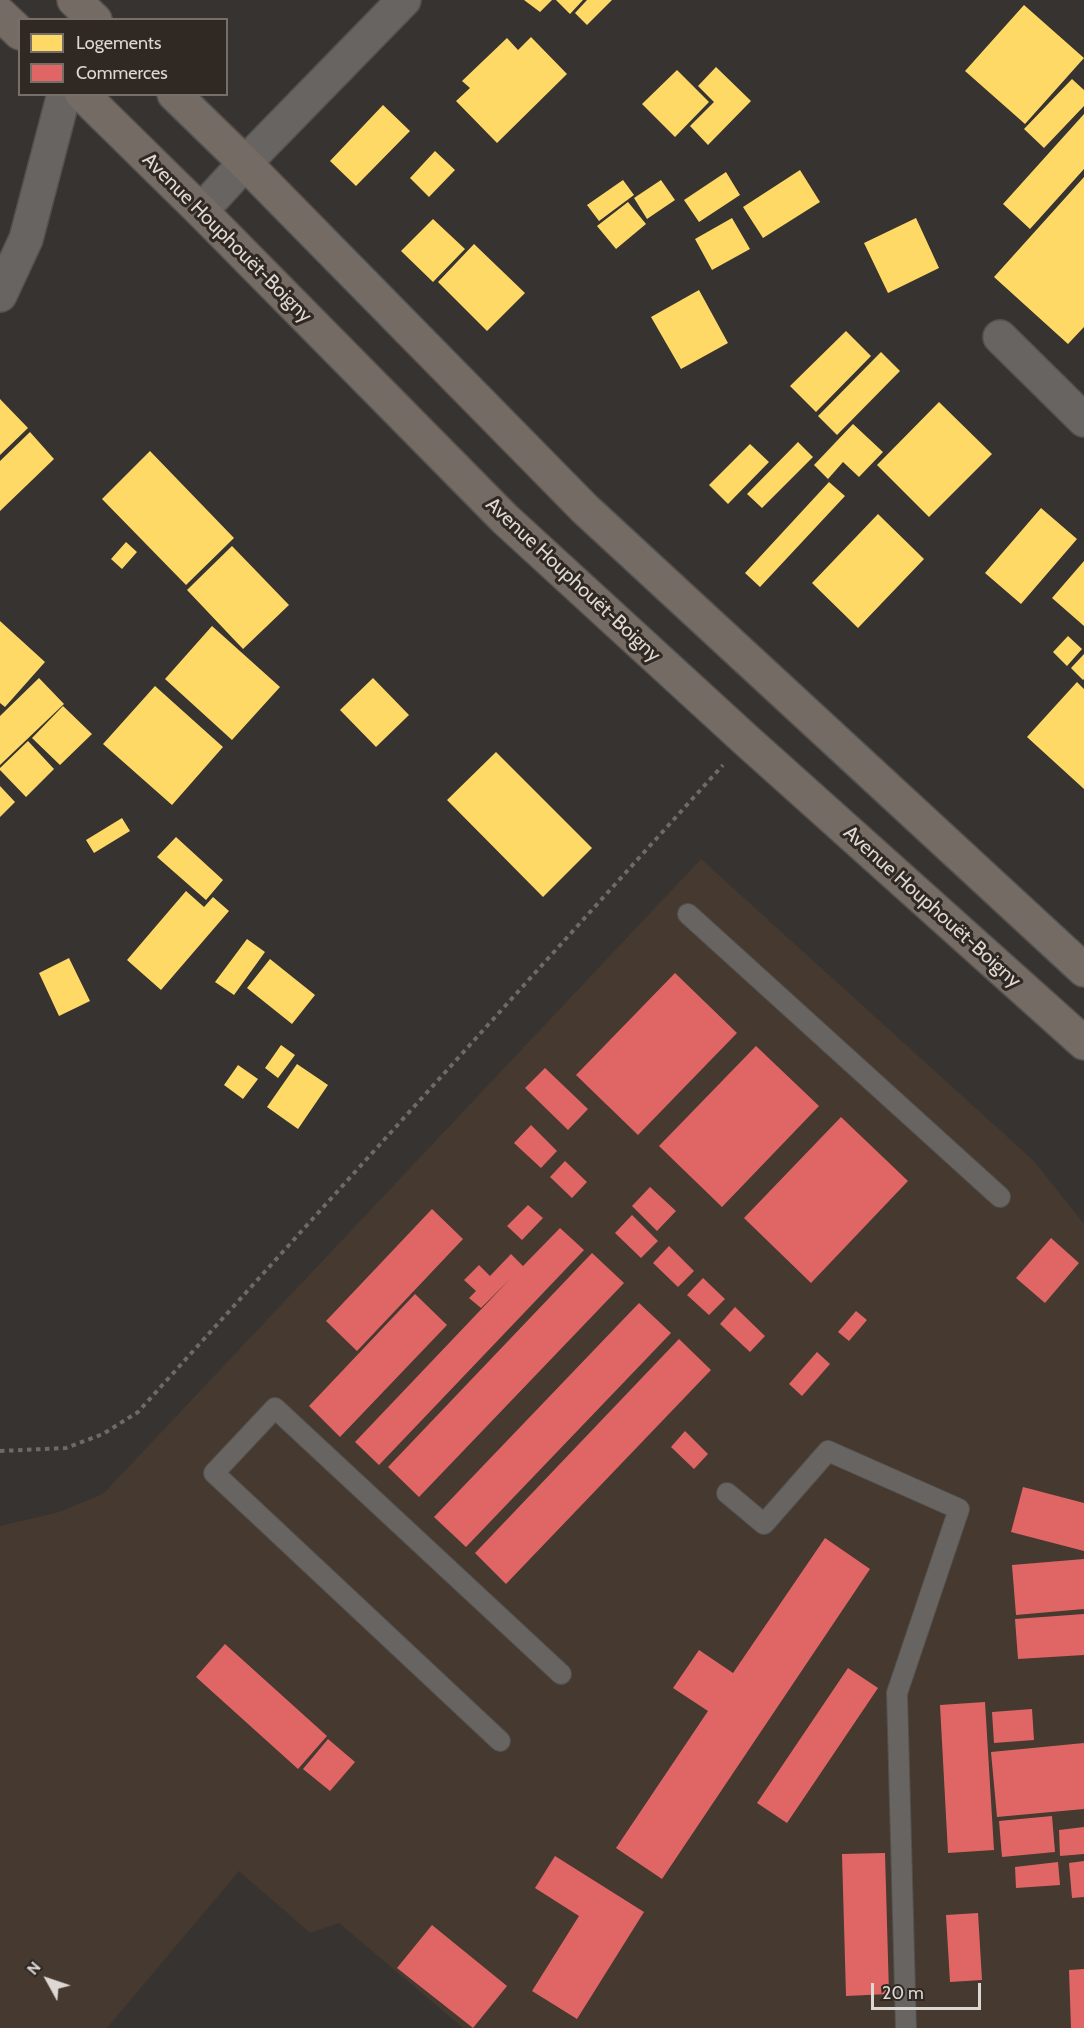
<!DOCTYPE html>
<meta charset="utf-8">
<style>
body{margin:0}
#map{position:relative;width:1084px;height:2028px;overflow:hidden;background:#363330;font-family:Cabin,sans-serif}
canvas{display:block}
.legend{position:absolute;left:18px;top:18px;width:210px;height:78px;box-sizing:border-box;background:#302822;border:2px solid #756e69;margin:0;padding:8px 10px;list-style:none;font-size:18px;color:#ddd8d4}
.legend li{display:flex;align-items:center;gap:12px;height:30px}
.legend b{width:30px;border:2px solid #756e69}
.north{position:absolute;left:18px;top:1950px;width:60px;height:60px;-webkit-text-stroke:4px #302822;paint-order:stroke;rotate:310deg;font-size:16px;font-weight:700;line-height:24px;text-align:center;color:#ddd8d4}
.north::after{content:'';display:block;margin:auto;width:21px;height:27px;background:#ddd8d4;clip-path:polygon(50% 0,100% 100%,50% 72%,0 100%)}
.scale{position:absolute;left:871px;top:1983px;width:110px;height:27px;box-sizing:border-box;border:3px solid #ddd8d4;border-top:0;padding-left:8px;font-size:18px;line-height:21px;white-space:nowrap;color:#ddd8d4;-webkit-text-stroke:4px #302822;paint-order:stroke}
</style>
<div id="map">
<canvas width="1084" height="2028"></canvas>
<ul class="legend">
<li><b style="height:16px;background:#ffd966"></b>Logements</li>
<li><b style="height:16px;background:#e06666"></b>Commerces</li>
</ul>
<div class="north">N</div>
<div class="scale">20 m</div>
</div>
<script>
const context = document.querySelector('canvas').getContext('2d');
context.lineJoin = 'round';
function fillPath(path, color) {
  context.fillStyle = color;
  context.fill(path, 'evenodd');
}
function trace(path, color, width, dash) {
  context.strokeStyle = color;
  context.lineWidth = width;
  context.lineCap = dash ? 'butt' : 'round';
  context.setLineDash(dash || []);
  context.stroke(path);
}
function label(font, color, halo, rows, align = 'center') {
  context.font = font + ' Cabin,sans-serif';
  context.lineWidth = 6;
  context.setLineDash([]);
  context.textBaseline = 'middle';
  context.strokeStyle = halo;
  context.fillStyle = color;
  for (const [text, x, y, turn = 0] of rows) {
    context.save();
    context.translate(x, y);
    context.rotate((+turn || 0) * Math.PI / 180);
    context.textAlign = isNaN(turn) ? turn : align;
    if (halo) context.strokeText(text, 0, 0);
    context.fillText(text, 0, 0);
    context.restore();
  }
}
const built = new Path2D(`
 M 701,859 L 1034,1161 L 1084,1224 L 1084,2028 L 463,2028 L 339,1923 L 310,1933 L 239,1871 L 107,2028 L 0,2028 L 0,1526 L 59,1512 L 103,1494 Z`);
const homes = new Path2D(`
 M 524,0 L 552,0 L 540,12 Z
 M 556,0 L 583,0 L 570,14 Z
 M 587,0 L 612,0 L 587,25 L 575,13 Z
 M 1024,5 L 1084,58 L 1025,124 L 965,71 Z
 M 531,37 L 567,74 L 497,143 L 456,101 L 470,88 L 462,81 L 507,38 L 518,50 Z
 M 716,67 L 751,101 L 708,145 L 690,126 L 714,102 L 698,86 Z
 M 677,70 L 709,102 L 675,137 L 642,104 Z
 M 1072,79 L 1084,90 L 1084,106 L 1044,148 L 1024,129 Z
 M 383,105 L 410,131 L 356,186 L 330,161 Z
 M 1084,114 L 1084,169 L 1030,229 L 1003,204 Z
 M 435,151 L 455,170 L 429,197 L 410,178 Z
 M 800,170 L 820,202 L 763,238 L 743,207 Z
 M 726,172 L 740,195 L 699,222 L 684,200 Z
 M 1084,177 L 1084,327 L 1068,344 L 994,277 Z
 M 623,180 L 634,195 L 599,221 L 587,205 Z
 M 661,180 L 675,200 L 647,219 L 634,198 Z
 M 628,202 L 646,224 L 616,249 L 597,226 Z
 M 732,218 L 750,249 L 712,270 L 695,239 Z
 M 916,218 L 939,268 L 888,293 L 864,243 Z
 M 433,219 L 465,249 L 433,282 L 401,251 Z
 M 474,244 L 525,293 L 487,331 L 438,282 Z
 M 699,290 L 728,343 L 681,369 L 651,317 Z
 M 846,331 L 871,356 L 816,412 L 790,386 Z
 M 881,352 L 900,371 L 837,435 L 818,416 Z
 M 0,399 L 28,428 L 0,455 Z
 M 939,402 L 992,454 L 929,517 L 877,465 Z
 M 853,424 L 883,452 L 859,477 L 843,462 L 828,479 L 814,465 Z
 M 30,432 L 54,459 L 0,511 L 0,461 Z
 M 798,442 L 813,457 L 762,508 L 747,494 Z
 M 750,444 L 769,462 L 728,504 L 709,485 Z
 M 150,451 L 234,538 L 186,585 L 102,499 Z
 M 829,482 L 845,496 L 760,587 L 745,573 Z
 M 1041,508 L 1077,539 L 1021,604 L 985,573 Z
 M 878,514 L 924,559 L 858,628 L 812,583 Z
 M 126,542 L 137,552 L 122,569 L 111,559 Z
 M 232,546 L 289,605 L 243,649 L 187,590 Z
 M 1084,561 L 1084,626 L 1052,598 Z
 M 0,621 L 45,662 L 5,707 L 0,703 Z
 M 212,626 L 280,687 L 232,740 L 165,679 Z
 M 1068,636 L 1082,649 L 1067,666 L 1053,652 Z
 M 1084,654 L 1084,679 L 1083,680 L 1071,668 Z
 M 39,678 L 64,704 L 0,765 L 0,716 Z
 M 373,678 L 409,715 L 376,747 L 340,710 Z
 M 1077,682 L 1084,689 L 1084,789 L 1027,737 Z
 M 155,686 L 223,747 L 172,805 L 103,744 Z
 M 63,706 L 92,734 L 60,765 L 32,738 Z
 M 28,741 L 54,769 L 26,797 L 0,770 L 0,768 Z
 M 496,752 L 592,848 L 543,897 L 447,800 Z
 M 0,786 L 15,802 L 0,817 Z
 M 122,818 L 130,831 L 94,853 L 86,840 Z
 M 176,837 L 223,880 L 206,900 L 157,857 Z
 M 186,891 L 204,907 L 213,897 L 229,911 L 161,990 L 127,960 Z
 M 247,939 L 265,952 L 234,995 L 215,982 Z
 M 69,958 L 90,1001 L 59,1016 L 39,973 Z
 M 270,959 L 315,995 L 292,1024 L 247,988 Z
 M 281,1045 L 295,1055 L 278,1078 L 265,1068 Z
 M 297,1064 L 328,1085 L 298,1129 L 267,1107 Z
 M 238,1065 L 258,1079 L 243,1099 L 224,1085 Z`);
const shops = new Path2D(`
 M 675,973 L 737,1033 L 638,1135 L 576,1075 Z
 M 756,1046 L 819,1106 L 722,1207 L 659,1146 Z
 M 545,1068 L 588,1109 L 568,1130 L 525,1088 Z
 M 841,1117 L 908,1181 L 811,1283 L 744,1218 Z
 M 531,1125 L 557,1151 L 541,1168 L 514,1143 Z
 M 565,1161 L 587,1182 L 572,1198 L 550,1177 Z
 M 650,1187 L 676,1211 L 657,1231 L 632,1206 Z
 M 528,1205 L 543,1218 L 522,1240 L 507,1226 Z
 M 432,1209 L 463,1239 L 357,1351 L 326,1321 Z
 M 632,1215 L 658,1241 L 641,1258 L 615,1233 Z
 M 560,1228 L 584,1250 L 379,1465 L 355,1442 L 510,1279 L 481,1308 L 469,1298 L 476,1291 L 464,1280 L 479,1265 L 490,1276 L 511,1254 L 523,1266 Z
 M 1051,1238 L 1079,1263 L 1045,1303 L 1016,1278 Z
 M 669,1246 L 694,1271 L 678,1287 L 653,1263 Z
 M 592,1253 L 624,1283 L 419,1497 L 388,1467 Z
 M 703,1278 L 725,1299 L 709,1315 L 687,1295 Z
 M 415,1294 L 447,1325 L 340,1437 L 309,1406 Z
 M 639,1303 L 671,1333 L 466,1547 L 434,1517 Z
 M 735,1307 L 765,1336 L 750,1352 L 720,1324 Z
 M 856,1311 L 867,1320 L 849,1341 L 838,1332 Z
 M 679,1339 L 711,1370 L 506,1584 L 475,1553 Z
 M 817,1352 L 830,1364 L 802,1396 L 789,1384 Z
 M 685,1431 L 708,1454 L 694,1469 L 671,1447 Z
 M 1023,1487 L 1084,1503 L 1084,1551 L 1011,1532 Z
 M 825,1538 L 870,1569 L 662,1879 L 616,1848 L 708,1711 L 673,1688 L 699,1650 L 733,1673 Z
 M 1084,1559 L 1084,1609 L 1016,1615 L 1012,1565 Z
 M 1084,1614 L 1084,1655 L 1018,1659 L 1015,1619 Z
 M 225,1644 L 327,1736 L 298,1769 L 196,1677 Z
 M 848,1668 L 878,1688 L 787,1823 L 757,1803 Z
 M 985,1702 L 994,1850 L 948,1853 L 940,1705 Z
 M 1032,1709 L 1034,1740 L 994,1743 L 992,1712 Z
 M 328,1739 L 355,1762 L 330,1791 L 303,1769 Z
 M 1084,1743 L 1084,1809 L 997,1817 L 991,1752 Z
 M 1052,1816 L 1055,1852 L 1002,1857 L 999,1821 Z
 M 1084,1827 L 1084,1854 L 1060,1856 L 1059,1830 Z
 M 885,1853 L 889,1994 L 846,1996 L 842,1854 Z
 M 555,1856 L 644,1912 L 577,2019 L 532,1991 L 579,1916 L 535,1888 Z
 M 1084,1861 L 1084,1897 L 1072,1898 L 1069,1863 Z
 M 1058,1862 L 1060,1885 L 1016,1888 L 1015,1867 Z
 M 978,1913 L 982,1980 L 950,1982 L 946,1915 Z
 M 432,1925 L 507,1986 L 473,2028 L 397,1968 Z
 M 1084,1969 L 1084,2028 L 1071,2028 L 1069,1970 Z`);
const path = new Path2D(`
 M 0,1451 L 66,1448 L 103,1434 L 138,1412 L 723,765`);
const service = new Path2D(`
 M 688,914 L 1000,1197
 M 727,1493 L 764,1524 L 828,1451 L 959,1509 L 897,1693 L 906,2028
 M 500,1741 L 214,1473 L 275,1408 L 561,1674`);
const minor = new Path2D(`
 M 201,211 L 245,163 L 404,0
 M 0,295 L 26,239 L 64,94
 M 1000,337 L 1084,420`);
const trunk = new Path2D(`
 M 74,0 L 95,20
 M 0,14 L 20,33
 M 82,94 L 201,211 L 505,519 L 746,740 L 1084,1043
 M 174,94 L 245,163 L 585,509 L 1084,970`);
const streetNames = [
 ["Avenue Houphouët-Boigny",227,238,45],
 ["Avenue Houphouët-Boigny",573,580,43],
 ["Avenue Houphouët-Boigny",932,907,42]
];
fillPath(built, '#463930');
fillPath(homes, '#ffd966');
fillPath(shops, '#e06666');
trace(service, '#53504d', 22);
trace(minor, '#53504d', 36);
trace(trunk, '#53504d', 36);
trace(path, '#6d6a68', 4, [4.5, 4.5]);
trace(service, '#676461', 20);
trace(minor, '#676461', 33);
trace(trunk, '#746b64', 33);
label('20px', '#ddd8d4', '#302822', streetNames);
</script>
